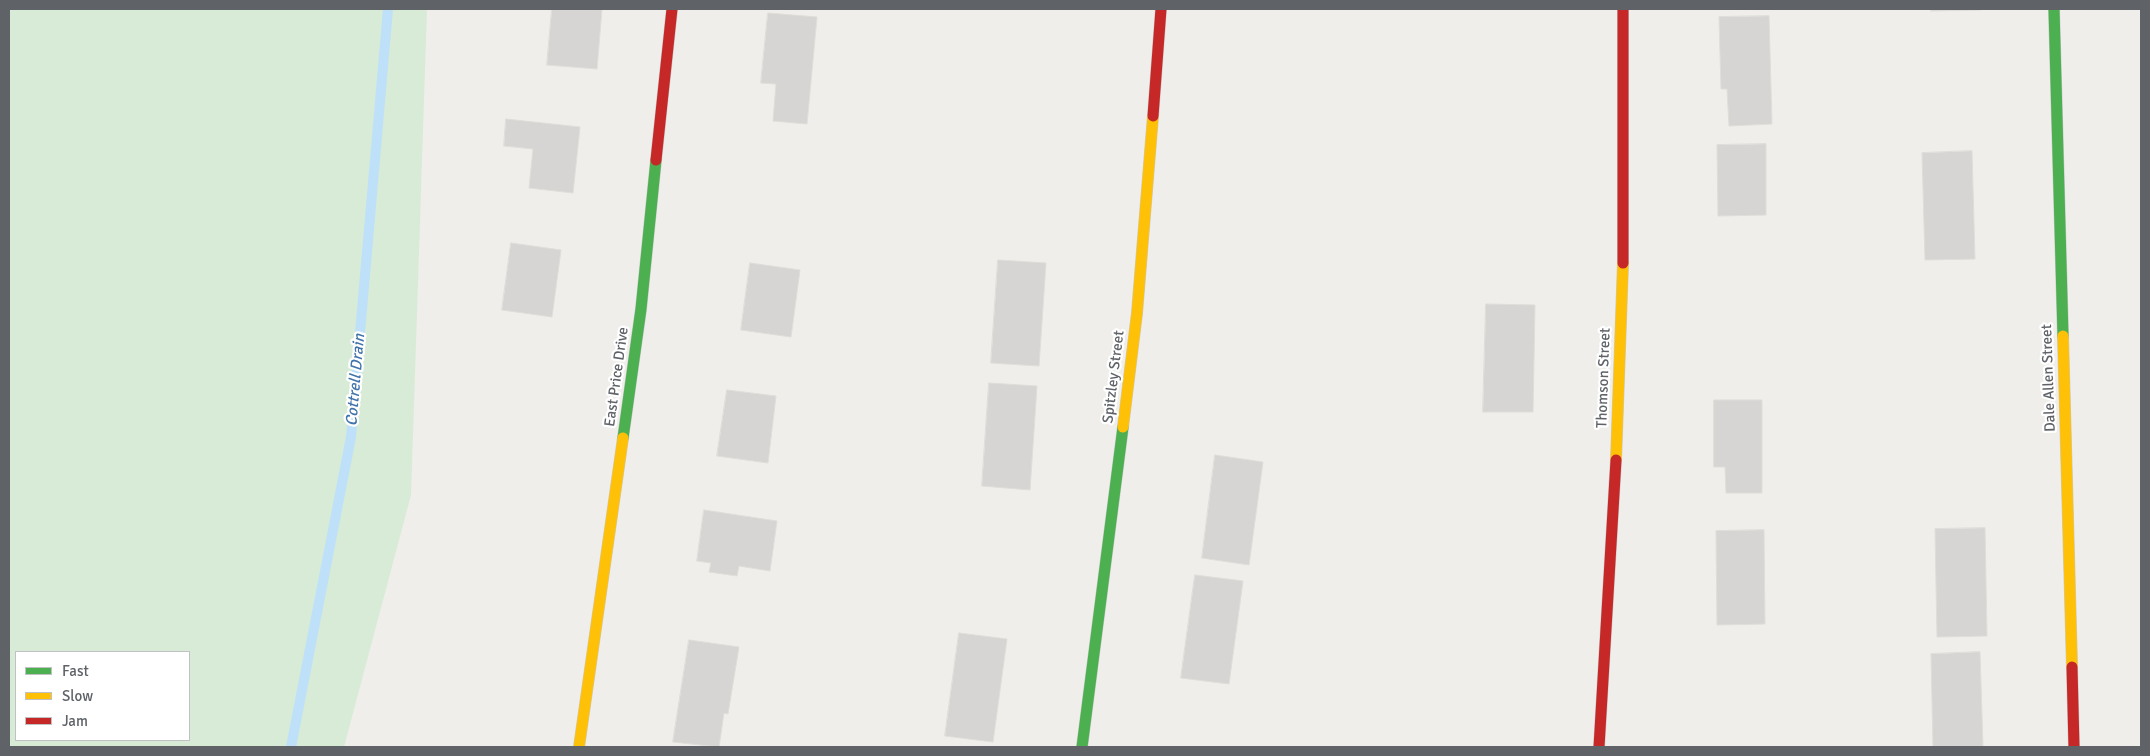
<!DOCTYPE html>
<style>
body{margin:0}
#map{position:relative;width:2150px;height:756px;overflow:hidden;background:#efeeea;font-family:Signika,sans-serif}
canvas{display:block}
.frame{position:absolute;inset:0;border:10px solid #5f6368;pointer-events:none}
.legend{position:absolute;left:15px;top:651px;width:175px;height:90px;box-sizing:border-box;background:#fff;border:1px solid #bfc1c3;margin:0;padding:6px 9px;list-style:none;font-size:15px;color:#5f6368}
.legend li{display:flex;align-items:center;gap:10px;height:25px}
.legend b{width:25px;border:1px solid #bfc1c3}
</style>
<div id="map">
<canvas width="2150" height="756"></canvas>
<div class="frame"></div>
<ul class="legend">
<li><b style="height:6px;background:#4caf50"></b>Fast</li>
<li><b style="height:6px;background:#ffc107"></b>Slow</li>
<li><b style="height:6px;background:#c62828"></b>Jam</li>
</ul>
</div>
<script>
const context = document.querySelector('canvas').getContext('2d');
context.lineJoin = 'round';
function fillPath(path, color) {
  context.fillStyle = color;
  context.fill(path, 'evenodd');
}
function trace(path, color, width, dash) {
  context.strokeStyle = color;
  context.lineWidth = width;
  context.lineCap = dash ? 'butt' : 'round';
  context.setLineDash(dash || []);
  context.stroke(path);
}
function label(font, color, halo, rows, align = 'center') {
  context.font = font + ' Signika,sans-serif';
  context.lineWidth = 4.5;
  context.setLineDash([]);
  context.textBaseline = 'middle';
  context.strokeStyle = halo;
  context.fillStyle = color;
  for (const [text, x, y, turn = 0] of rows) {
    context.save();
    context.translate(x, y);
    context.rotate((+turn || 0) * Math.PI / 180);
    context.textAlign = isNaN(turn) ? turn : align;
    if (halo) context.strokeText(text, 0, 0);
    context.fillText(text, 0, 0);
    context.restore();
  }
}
const green = new Path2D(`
 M 9,9 L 427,9 L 411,495 L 344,747 L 9,747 ZM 16,652 L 189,652 L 189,740 L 16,740 Z`);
const stream = new Path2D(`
 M 291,747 L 351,437 L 388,9`);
const building = new Path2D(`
 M 552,9 L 602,9 L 597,69 L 547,65 Z
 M 1931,9 L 1981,9 L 1981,10 L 1931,11 Z
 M 768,13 L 817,17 L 807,124 L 773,121 L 776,84 L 761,83 Z
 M 1769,16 L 1772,124 L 1729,126 L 1727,89 L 1721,89 L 1719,17 Z
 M 506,119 L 580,127 L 573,193 L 529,188 L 533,149 L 504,146 Z
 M 1766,144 L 1766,215 L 1718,216 L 1717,145 Z
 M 1972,151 L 1975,259 L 1925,260 L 1922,153 Z
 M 511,243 L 561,250 L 552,317 L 502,310 Z
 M 998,260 L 1046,263 L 1039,366 L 991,363 Z
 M 750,263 L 800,270 L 791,337 L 741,330 Z
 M 1486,304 L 1535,305 L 1533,412 L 1483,412 Z
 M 989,383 L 1037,386 L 1030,490 L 982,486 Z
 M 727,390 L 776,396 L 768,463 L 717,456 Z
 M 1714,400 L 1762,400 L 1762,493 L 1726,493 L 1725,467 L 1714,467 Z
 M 1215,455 L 1263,462 L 1249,565 L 1202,558 Z
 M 704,510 L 777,521 L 770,571 L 739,566 L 737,576 L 709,572 L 711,563 L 697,561 Z
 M 1985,528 L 1987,636 L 1937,637 L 1935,529 Z
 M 1764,530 L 1765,624 L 1717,625 L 1716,531 Z
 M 1195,575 L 1243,581 L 1229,684 L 1181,678 Z
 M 959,633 L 1007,639 L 993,742 L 945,736 Z
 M 689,640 L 739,647 L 728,714 L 724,713 L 719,747 L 673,742 Z
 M 1980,652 L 1983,747 L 1933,747 L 1931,654 Z`);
const fast = new Path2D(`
 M 2054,9 L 2063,336
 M 623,438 L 641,309 L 656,160
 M 1082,747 L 1123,427`);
const slow = new Path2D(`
 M 2063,336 L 2072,667
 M 1123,427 L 1137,313 L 1153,116
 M 1616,460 L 1623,263
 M 579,747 L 623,438`);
const jam = new Path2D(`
 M 1153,116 L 1161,9
 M 656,160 L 672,9
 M 1623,263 L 1623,9
 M 2072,667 L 2074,747
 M 1599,747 L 1616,460`);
const streetNames = [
 ["East Price Drive",617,377,-82],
 ["Spitzley Street",1114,377,-83],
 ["Thomson Street",1604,378,-88],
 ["Dale Allen Street",2049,378,-92]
];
const waterNames = [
 ["Cottrell Drain",356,380,-85]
];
fillPath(green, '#d8ebd6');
trace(stream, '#bfe0f9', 10);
fillPath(building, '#d6d5d3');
trace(building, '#deddd9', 1);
trace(fast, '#cacacb', 12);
trace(slow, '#cacacb', 12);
trace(jam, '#cacacb', 12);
trace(fast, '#4caf50', 11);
trace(slow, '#ffc107', 11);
trace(jam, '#c62828', 11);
label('15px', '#5f6368', '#fff', streetNames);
label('italic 16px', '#4174aa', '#fff', waterNames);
</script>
